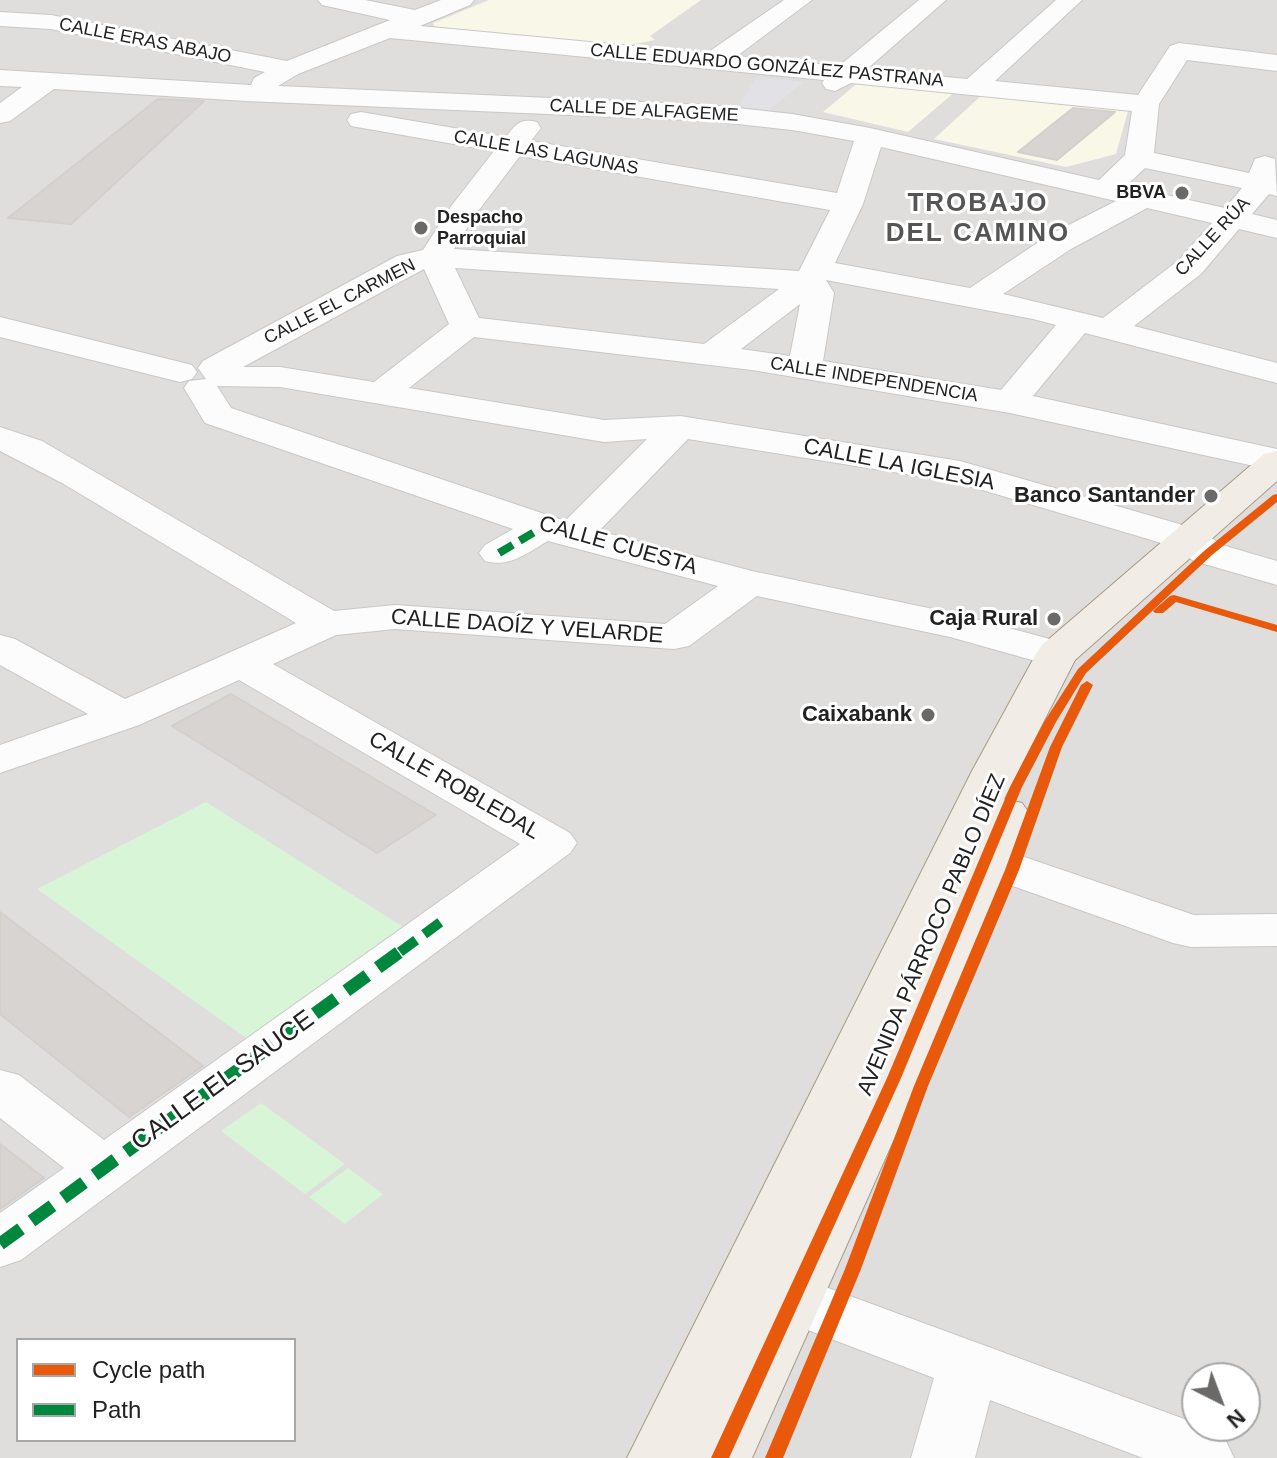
<!DOCTYPE html>
<meta charset="utf-8">
<style>
body{margin:0}
#map{position:relative;width:1277px;height:1458px;overflow:hidden;background:#f0eeeb;font-family:Arial,sans-serif}
canvas{display:block}
.legend{position:absolute;left:16px;top:1338px;width:280px;height:104px;box-sizing:border-box;background:#fff;border:2px solid #a7a7a7;margin:0;padding:10px 14px;list-style:none;font-size:24px;color:#222}
.legend li{display:flex;align-items:center;gap:16px;height:40px}
.legend b{width:40px;border:2px solid #a7a7a7}
.north{position:absolute;left:1181px;top:1362px;width:80px;height:80px;box-sizing:border-box;background:#fff;border:2px solid #a7a7a7;border-radius:50%;rotate:138deg;font-size:22px;font-weight:700;line-height:32px;text-align:center;color:#222}
.north::after{content:'';display:block;margin:auto;width:28px;height:36px;background:#6a6968;clip-path:polygon(50% 0,100% 100%,50% 72%,0 100%)}
</style>
<div id="map">
<canvas width="1277" height="1458"></canvas>
<ul class="legend">
<li><b style="height:10px;background:#e8590c"></b>Cycle path</li>
<li><b style="height:10px;background:#00873e"></b>Path</li>
</ul>
<div class="north">N</div>
</div>
<script>
const context = document.querySelector('canvas').getContext('2d');
context.lineJoin = 'round';
function fillPath(path, color) {
  context.fillStyle = color;
  context.fill(path, 'evenodd');
}
function trace(path, color, width, dash) {
  context.strokeStyle = color;
  context.lineWidth = width;
  context.lineCap = dash ? 'butt' : 'round';
  context.setLineDash(dash || []);
  context.stroke(path);
}
function label(font, color, halo, rows, align = 'center') {
  context.font = font + ' Arial,sans-serif';
  context.lineWidth = 6;
  context.setLineDash([]);
  context.textBaseline = 'middle';
  context.strokeStyle = halo;
  context.fillStyle = color;
  for (const [text, x, y, turn = 0] of rows) {
    context.save();
    context.translate(x, y);
    context.rotate((+turn || 0) * Math.PI / 180);
    context.textAlign = isNaN(turn) ? turn : align;
    if (halo) context.strokeText(text, 0, 0);
    context.fillText(text, 0, 0);
    context.restore();
  }
}
const residential = new Path2D(`
 M 0,0 L 1277,0 L 1277,1458 L 0,1458 ZM 18,1340 L 294,1340 L 294,1440 L 18,1440 ZM 1197,1378 L 1245,1378 L 1245,1426 L 1197,1426 Z`);
const education = new Path2D(`
 M 489,0 L 701,0 L 650,36 L 655,40 L 625,46 L 435,27 L 433,23 Z
 M 859,82 L 956,91 L 908,132 L 823,112 Z
 M 984,93 L 1116,106 L 1128,111 L 1116,154 L 1066,167 L 934,139 Z`);
const park = new Path2D(`
 M 206,802 L 405,928 L 249,1040 L 37,889 Z
 M 261,1103 L 345,1164 L 305,1194 L 221,1131 Z
 M 348,1168 L 383,1194 L 345,1224 L 309,1197 Z`);
const plaza = new Path2D(`
 M 757,76 L 804,82 L 769,110 L 739,106 Z`);
const building = new Path2D(`
 M 158,99 L 204,101 L 71,224 L 8,218 Z
 M 1073,108 L 1115,112 L 1057,160 L 1018,152 Z
 M 231,694 L 436,815 L 377,853 L 172,726 Z
 M 0,912 L 203,1066 L 129,1117 L 0,1014 Z
 M 0,1144 L 44,1178 L 0,1209 Z`);
const minor = new Path2D(`
 M 318,0 L 365,0 L 415,10 L 441,0 L 474,0 L 470,5 L 420,26 L 707,53 L 784,0 L 812,0 L 737,56 L 839,66 L 919,0 L 946,0 L 867,69 L 967,79 L 1056,0 L 1082,0 L 995,81 L 1138,95 L 1170,46 L 1179,43 L 1277,55 L 1277,71 L 1187,60 L 1159,104 L 1154,153 L 1249,173 L 1255,159 L 1265,156 L 1275,159 L 1277,196 L 1269,194 L 1252,214 L 1277,220 L 1277,238 L 1239,229 L 1201,274 L 1134,326 L 1277,363 L 1277,383 L 1085,333 L 1033,396 L 1277,449 L 1277,471 L 1010,413 L 752,370 L 474,337 L 409,388 L 604,420 L 680,416 L 960,461 L 1176,523 L 1201,531 L 1222,545 L 1277,561 L 1277,585 L 1194,561 L 1173,547 L 1148,539 L 955,482 L 688,439 L 599,531 L 752,571 L 957,614 L 1072,645 L 1078,654 L 1072,663 L 1057,667 L 950,637 L 757,596 L 689,646 L 674,649 L 395,629 L 336,635 L 273,664 L 570,833 L 577,843 L 570,853 L 21,1260 L 0,1267 L 0,1213 L 64,1168 L 0,1118 L 0,1070 L 19,1075 L 104,1140 L 520,844 L 239,680 L 139,725 L 0,773 L 0,745 L 88,714 L 0,665 L 0,635 L 15,639 L 125,699 L 296,623 L 62,483 L 0,451 L 0,427 L 42,441 L 334,611 L 395,605 L 665,624 L 718,586 L 548,541 C 527,553 510,568 485,561 L 479,553 L 485,545 L 513,529 L 205,423 L 184,388 L 189,381 L 206,379 L 198,368 L 203,361 L 397,256 L 423,250 L 452,205 L 494,151 L 351,126 L 347,120 L 351,114 L 361,112 L 506,137 C 516,124 520,118 537,122 L 541,128 L 531,141 L 837,193 L 854,141 L 792,130 L 710,121 L 246,101 L 54,89 L 10,121 L 0,123 L 0,103 L 22,87 L 0,86 L 0,70 L 251,85 L 254,78 L 265,72 L 51,29 L 0,26 L 0,12 L 51,15 L 287,61 L 390,20 L 322,5 ZM 390,38 L 824,80 L 822,83 L 826,89 L 835,91 L 851,83 L 1132,111 L 1125,155 L 1099,180 L 870,128 L 792,114 L 710,105 L 278,86 L 298,74 ZM 881,147 L 1116,201 L 1049,235 L 970,288 L 835,263 L 863,204 ZM 520,156 L 830,210 L 799,271 L 454,249 L 476,214 ZM 1145,168 L 1242,188 L 1225,208 L 1126,186 ZM 1147,208 L 1212,223 L 1179,260 L 1103,318 L 1003,294 L 1071,249 ZM 455,268 L 779,289 L 704,344 L 479,318 ZM 424,269 L 449,324 L 374,382 L 280,367 L 243,367 ZM 826,280 L 1033,319 L 1056,325 L 1001,390 L 823,361 L 834,293 ZM 800,304 L 790,356 L 741,349 ZM 217,386 L 280,387 L 604,442 L 647,439 L 565,521 L 231,408 Z
 M 0,317 L 192,365 L 197,372 L 192,379 L 180,382 L 0,337 Z
 M 957,834 L 1194,915 L 1277,914 L 1277,946 L 1191,947 L 1173,943 L 940,860 L 933,849 L 940,838 Z
 M 763,1264 L 1195,1423 L 1225,1439 L 1234,1458 L 1143,1458 L 990,1400 L 975,1458 L 911,1458 L 934,1378 L 742,1305 L 733,1288 L 742,1271 Z`);
const major = new Path2D(`
 M 1277,451 L 1277,481 L 1075,660 L 1004,799 L 1022,803 L 1029,813 L 921,1078 L 752,1458 L 627,1458 L 972,771 L 1036,654 L 1042,645 L 1264,454 Z`);
const quietFar2 = new Path2D(`
 M 499,553 L 543,527`);
const quietFar1 = new Path2D(`
 M 400,952 L 446,918`);
const quiet = new Path2D(`
 M 0,1244 L 402,950`);
const cycleway = new Path2D(`
 M 1277,494 L 1277,502 L 1212,555 L 1086,673 L 1056,722 L 1022,787 L 901,1078 L 729,1458 L 711,1458 L 887,1078 L 1010,787 L 1044,722 L 1078,669 L 1204,551 L 1273,495 Z
 M 1174,595 L 1277,625 L 1277,632 L 1176,602 L 1163,613 L 1155,613 L 1153,611 L 1155,609 L 1170,596 Z
 M 1087,681 L 1093,685 L 1062,747 L 1019,870 L 928,1086 L 861,1269 L 783,1458 L 765,1458 L 845,1269 L 914,1086 L 1005,870 L 1050,747 L 1081,685 Z`);
const markers = [
 [1182,193,8,"#6a6968"],
 [421,228,8,"#6a6968"],
 [1211,496,8,"#6a6968"],
 [1054,619,8,"#6a6968"],
 [928,715,8,"#6a6968"]
];
const farStreetnames = [
 ["CALLE ERAS ABAJO",145,41,11],
 ["CALLE EDUARDO GONZÁLEZ PASTRANA",767,66,5],
 ["CALLE DE ALFAGEME",644,111,3],
 ["CALLE LAS LAGUNAS",546,153,10],
 ["CALLE RÚA",1213,237,-47],
 ["CALLE EL CARMEN",340,302,-27],
 ["CALLE INDEPENDENCIA",874,380,9]
];
const farPoinames = [
 ["BBVA",1166,193],
 ["Despacho",437,218,"left"],
 ["Parroquial",437,239,"left"]
];
const streetNames = [
 ["CALLE LA IGLESIA",899,465,11],
 ["CALLE CUESTA",618,546,16],
 ["CALLE DAOÍZ Y VELARDE",527,627,4],
 ["CALLE ROBLEDAL",454,786,30],
 ["AVENIDA PÁRROCO PABLO DÍEZ",932,935,-67]
];
const poiNames = [
 ["Banco Santander",1195,496],
 ["Caja Rural",1038,619],
 ["Caixabank",912,715]
];
const farDistrictnames = [
 ["TROBAJO",978,204],
 ["DEL CAMINO",978,234]
];
const nearStreetnames = [
 ["CALLE EL SAUCE",223,1081,-36]
];
fillPath(residential, '#dfdedc');
fillPath(education, '#f8f7e8');
fillPath(park, '#d9f5d8');
fillPath(plaza, '#e2e1e5');
fillPath(building, '#d7d4d2');
trace(building, '#d3d0cc', 2);
trace(minor, '#c9c8c7', 2);
trace(major, '#a79b86', 2);
fillPath(minor, '#fdfcfc');
fillPath(major, '#f2ece7');
trace(quietFar2, '#00873e', 8, [16, 8]);
trace(quietFar1, '#00873e', 10, [20, 10]);
trace(quiet, '#00873e', 13, [26, 13]);
fillPath(cycleway, '#e8590c');
for (const [x, y, r, color] of markers) {
  const dot = new Path2D();
  dot.arc(x, y, r, 0, 2 * Math.PI);
  context.fillStyle = color;
  context.fill(dot);
  trace(dot, '#fff', 3);
}
label('18px', '#222', '#fff', farStreetnames);
label('bold 18px', '#222', '#fff', farPoinames, 'right');
label('22px', '#222', '#fff', streetNames);
label('bold 22px', '#222', '#fff', poiNames, 'right');
context.letterSpacing = '2px';
label('bold 26px', '#555', '#fff', farDistrictnames);
context.letterSpacing = '0px';
label('26px', '#222', '#fff', nearStreetnames);
</script>
